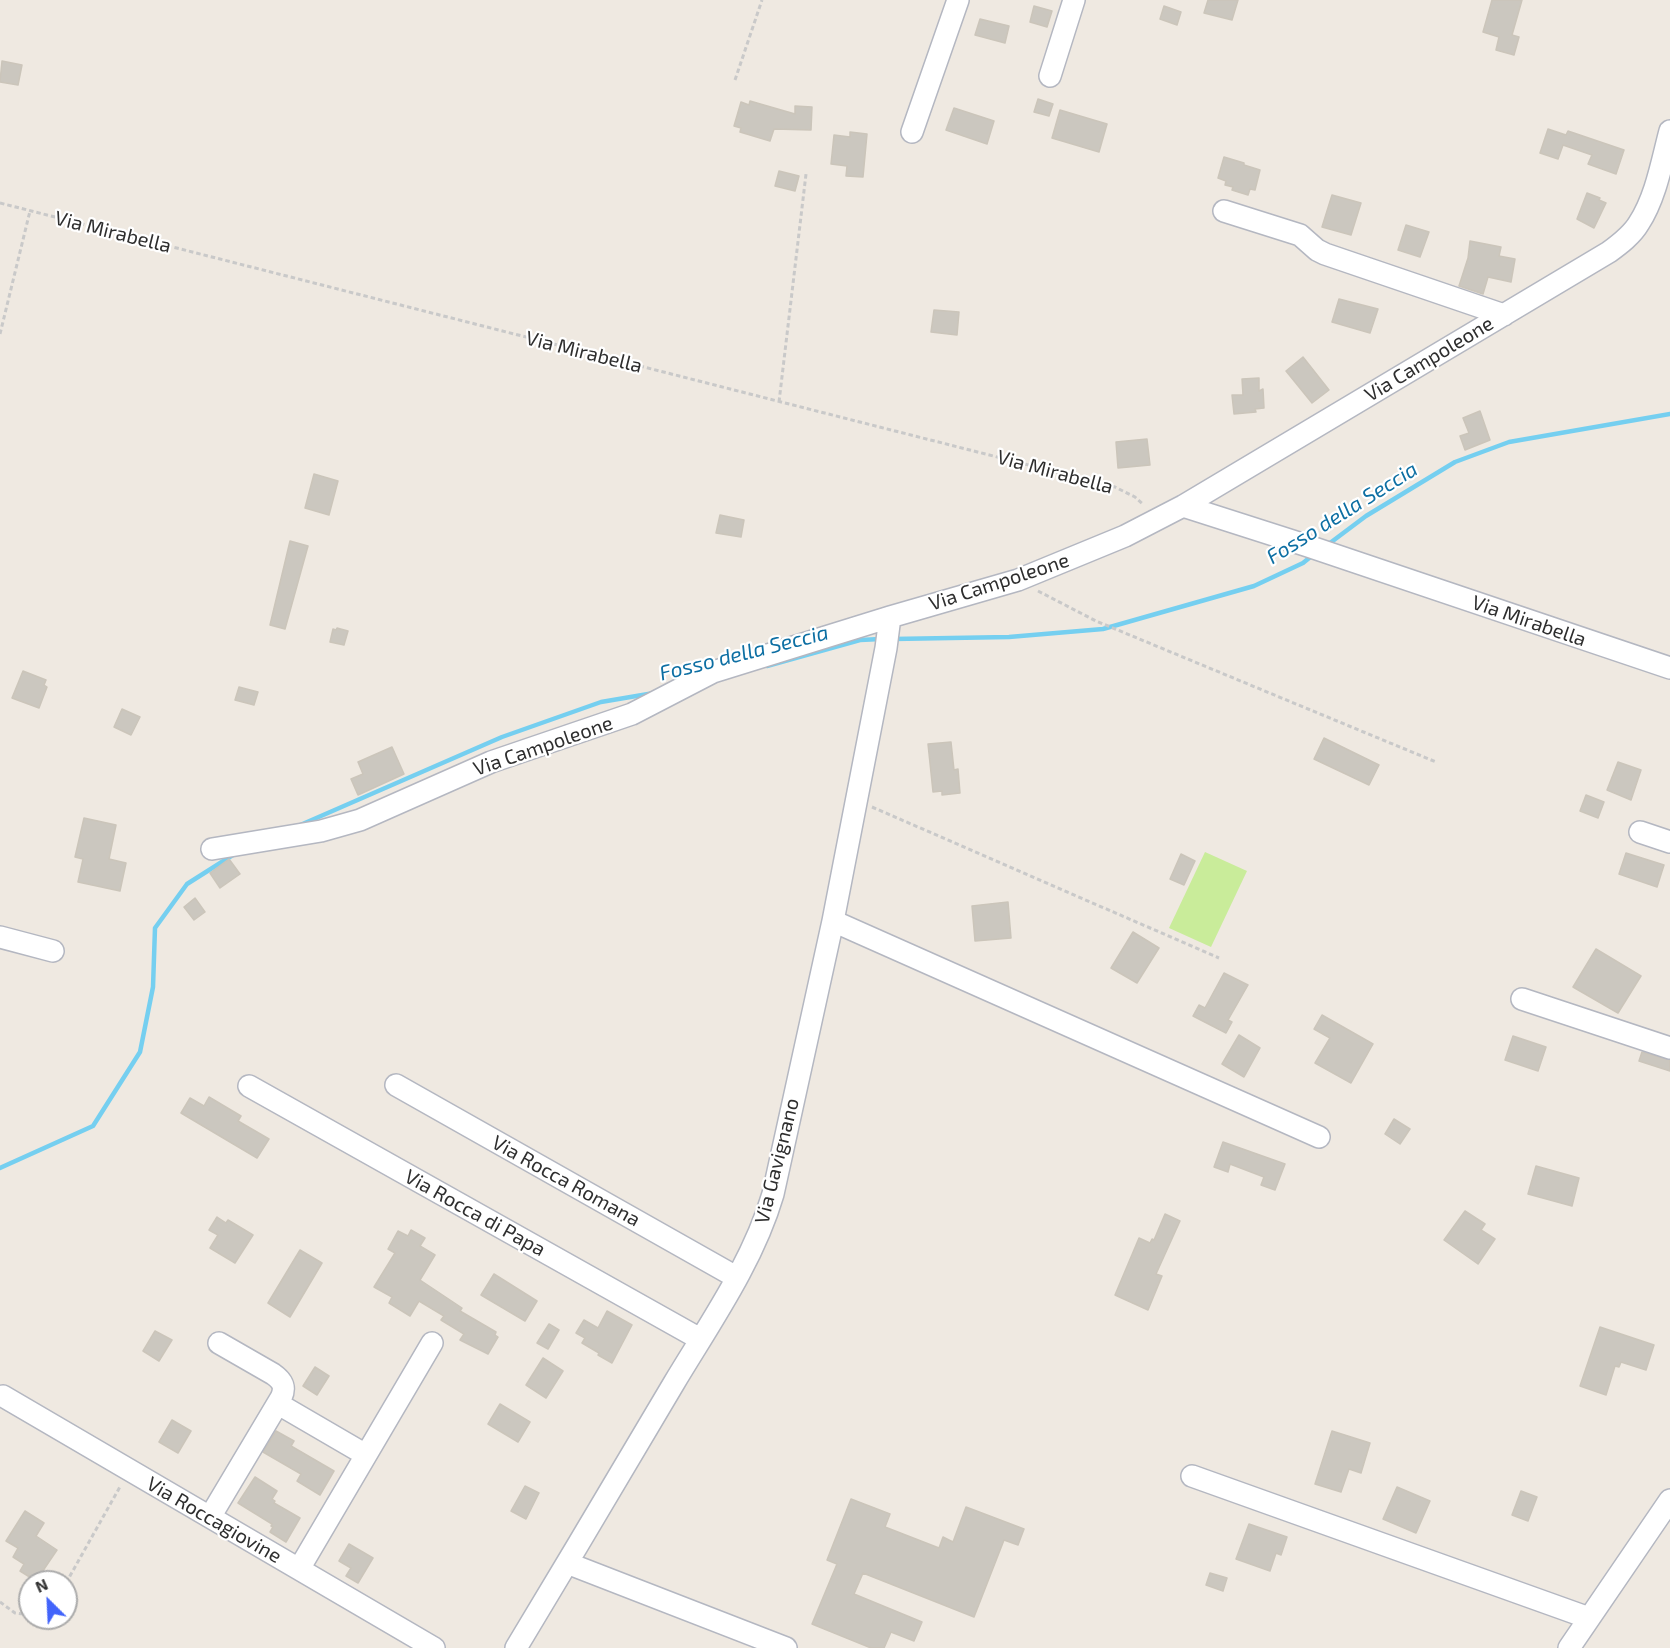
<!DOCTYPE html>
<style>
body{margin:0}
#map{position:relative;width:1670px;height:1648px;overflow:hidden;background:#efe9e1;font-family:"Exo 2",sans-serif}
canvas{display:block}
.north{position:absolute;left:18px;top:1570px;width:60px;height:60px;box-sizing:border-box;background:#fff;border:2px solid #ababab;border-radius:50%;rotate:336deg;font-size:16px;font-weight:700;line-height:24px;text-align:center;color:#2e2e2e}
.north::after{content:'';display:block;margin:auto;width:21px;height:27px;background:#4264fb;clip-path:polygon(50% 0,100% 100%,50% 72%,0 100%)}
</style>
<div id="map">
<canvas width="1670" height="1648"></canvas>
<div class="north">N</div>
</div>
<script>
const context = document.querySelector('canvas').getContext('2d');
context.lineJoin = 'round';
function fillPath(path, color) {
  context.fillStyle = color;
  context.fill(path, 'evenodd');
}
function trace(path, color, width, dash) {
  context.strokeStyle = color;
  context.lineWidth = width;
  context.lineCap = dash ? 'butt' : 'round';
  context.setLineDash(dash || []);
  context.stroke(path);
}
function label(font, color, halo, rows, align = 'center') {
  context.font = font + ' "Exo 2",sans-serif';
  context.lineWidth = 4.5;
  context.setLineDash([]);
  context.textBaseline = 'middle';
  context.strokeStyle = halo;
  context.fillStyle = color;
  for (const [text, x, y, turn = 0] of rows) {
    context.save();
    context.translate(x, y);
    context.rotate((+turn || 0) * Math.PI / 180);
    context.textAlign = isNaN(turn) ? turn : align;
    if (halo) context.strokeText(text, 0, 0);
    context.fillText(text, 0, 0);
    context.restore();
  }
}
const pitch = new Path2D(`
 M 1205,852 L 1247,871 L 1211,947 L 1169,928 Z`);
const stream = new Path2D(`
 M 1326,546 L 1366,516 L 1455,462 L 1509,442 L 1670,414
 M 893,639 L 1009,637 L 1103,629 L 1254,586 L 1303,563 L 1314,554
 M 767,666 L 860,640 L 881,639
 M 298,826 L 502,737 L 601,702 L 654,693
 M 0,1168 L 93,1126 L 140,1052 L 153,987 L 155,928 L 187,884 L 236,853`);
const building = new Path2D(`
 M 1208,0 L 1238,0 L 1232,20 L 1204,13 Z
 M 1492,0 L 1522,0 L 1512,35 L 1519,37 L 1514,55 L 1496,50 L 1499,37 L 1483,32 Z
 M 1034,6 L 1052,11 L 1047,27 L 1030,22 Z
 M 1164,6 L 1181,12 L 1177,25 L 1160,19 Z
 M 980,19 L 1009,26 L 1005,43 L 975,35 Z
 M 2,61 L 22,65 L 18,85 L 0,82 Z
 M 1038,99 L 1053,104 L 1049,116 L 1034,112 Z
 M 750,101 L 795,114 L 795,106 L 812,107 L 811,130 L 774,129 L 770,141 L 740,132 L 741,128 L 734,126 L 741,102 L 749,105 Z
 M 954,108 L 994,121 L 987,144 L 946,130 Z
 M 1060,110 L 1107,124 L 1099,152 L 1052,138 Z
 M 1548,129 L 1566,135 L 1568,131 L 1624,150 L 1616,174 L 1588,164 L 1592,155 L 1563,145 L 1558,159 L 1540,153 Z
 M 850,132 L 867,134 L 863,177 L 846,176 L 847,166 L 831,164 L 834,135 L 850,137 Z
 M 1224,157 L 1244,163 L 1244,165 L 1260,170 L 1255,190 L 1250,189 L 1248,195 L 1232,190 L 1233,187 L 1225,185 L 1226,181 L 1218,178 Z
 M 779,171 L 799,176 L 795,191 L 775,186 Z
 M 1587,193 L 1600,198 L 1599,200 L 1606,203 L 1594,228 L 1577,219 Z
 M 1332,195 L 1361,203 L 1351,235 L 1322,227 Z
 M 1406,225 L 1429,232 L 1420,257 L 1398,250 Z
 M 1470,241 L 1501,247 L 1499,256 L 1515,259 L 1511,282 L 1488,277 L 1483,294 L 1459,286 L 1468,258 Z
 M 1339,299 L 1378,309 L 1370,333 L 1332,322 Z
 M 934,310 L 959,312 L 957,335 L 931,332 Z
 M 1303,357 L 1329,390 L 1312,403 L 1286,371 Z
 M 1259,378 L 1259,391 L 1263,389 L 1264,408 L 1255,409 L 1256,412 L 1234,414 L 1232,395 L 1243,395 L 1242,379 Z
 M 1480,411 L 1490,440 L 1465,450 L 1460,436 L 1469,433 L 1463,418 Z
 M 1147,439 L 1150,465 L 1118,468 L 1116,442 Z
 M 314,474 L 338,481 L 329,515 L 305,508 Z
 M 720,515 L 744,520 L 741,537 L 716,533 Z
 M 290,541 L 308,546 L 285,629 L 270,625 Z
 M 337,628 L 348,631 L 344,645 L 330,642 L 333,629 L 336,630 Z
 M 23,671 L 46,680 L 44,685 L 47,687 L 39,708 L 12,698 Z
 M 239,687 L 258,692 L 254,705 L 235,700 Z
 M 122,709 L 140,717 L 131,735 L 114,727 Z
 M 1324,738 L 1379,765 L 1369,785 L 1314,759 Z
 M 951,742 L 954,770 L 958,769 L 960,793 L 942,795 L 942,791 L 933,792 L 928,744 Z
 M 392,747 L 404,774 L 358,795 L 351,779 L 363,774 L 358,762 Z
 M 1618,762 L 1641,770 L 1631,800 L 1607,790 Z
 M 1586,795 L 1604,802 L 1598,818 L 1580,811 Z
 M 84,818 L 116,825 L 109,859 L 126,863 L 120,891 L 78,882 L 83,859 L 75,857 Z
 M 1626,853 L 1664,865 L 1657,887 L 1619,874 Z
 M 1181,854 L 1195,861 L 1184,885 L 1170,879 Z
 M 229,859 L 240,874 L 220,888 L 210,873 Z
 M 195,898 L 205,912 L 194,920 L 184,907 Z
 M 1008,902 L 1011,938 L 975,941 L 972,906 Z
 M 1133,932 L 1159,948 L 1137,983 L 1111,968 Z
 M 1596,949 L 1641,976 L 1618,1013 L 1573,987 Z
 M 1224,973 L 1248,985 L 1228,1020 L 1232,1022 L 1226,1033 L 1193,1016 L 1199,1005 L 1205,1008 Z
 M 1322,1015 L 1373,1044 L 1351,1083 L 1315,1063 L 1330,1038 L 1314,1029 Z
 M 1239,1035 L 1260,1048 L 1244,1077 L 1222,1064 Z
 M 1513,1036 L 1546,1047 L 1538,1071 L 1505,1060 Z
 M 1642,1052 L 1670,1060 L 1670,1071 L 1639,1061 Z
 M 209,1097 L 241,1116 L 238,1121 L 269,1139 L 257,1158 L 181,1113 L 190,1098 L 204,1106 Z
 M 1394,1119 L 1410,1129 L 1400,1144 L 1385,1134 Z
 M 1223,1142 L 1285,1164 L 1275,1190 L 1261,1185 L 1264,1177 L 1230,1164 L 1228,1172 L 1214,1167 Z
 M 1536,1166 L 1579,1178 L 1572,1206 L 1528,1194 Z
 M 1465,1211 L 1485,1224 L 1481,1230 L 1495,1239 L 1478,1264 L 1444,1240 Z
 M 1165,1214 L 1180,1221 L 1156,1274 L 1162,1276 L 1148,1310 L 1115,1295 L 1139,1238 L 1150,1243 L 1152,1239 L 1154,1240 Z
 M 217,1217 L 226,1223 L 228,1220 L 253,1235 L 235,1263 L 210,1248 L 218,1235 L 209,1230 Z
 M 411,1230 L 425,1238 L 420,1246 L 435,1255 L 420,1280 L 462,1308 L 460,1311 L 496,1332 L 495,1335 L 498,1337 L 488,1354 L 460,1340 L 464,1334 L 441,1320 L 444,1316 L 419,1301 L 410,1316 L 389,1303 L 392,1297 L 374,1287 L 395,1253 L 388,1249 L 398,1231 L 408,1236 Z
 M 300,1250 L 322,1263 L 290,1317 L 268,1303 Z
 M 494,1274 L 537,1301 L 525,1321 L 481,1295 Z
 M 607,1311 L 632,1325 L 612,1363 L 598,1355 L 599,1353 L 582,1343 L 585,1338 L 576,1333 L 584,1320 L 598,1328 Z
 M 549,1324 L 559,1330 L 548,1349 L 537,1343 Z
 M 1600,1327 L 1654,1345 L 1646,1370 L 1621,1362 L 1619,1367 L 1615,1366 L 1606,1395 L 1580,1386 Z
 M 155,1331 L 172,1340 L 159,1361 L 143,1351 Z
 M 543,1358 L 563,1371 L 546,1398 L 526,1385 Z
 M 315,1367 L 329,1376 L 317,1395 L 303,1386 Z
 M 500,1404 L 530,1422 L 518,1442 L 488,1424 Z
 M 172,1420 L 191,1431 L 178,1453 L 159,1442 Z
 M 276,1431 L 294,1441 L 291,1446 L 334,1471 L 320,1495 L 297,1481 L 301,1474 L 263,1452 Z
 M 1332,1431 L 1370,1443 L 1361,1473 L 1349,1469 L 1341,1492 L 1315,1484 Z
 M 255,1477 L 277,1491 L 272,1499 L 275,1501 L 274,1503 L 300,1518 L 286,1542 L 270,1532 L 273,1527 L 271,1526 L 272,1524 L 238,1503 Z
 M 525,1486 L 539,1493 L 526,1519 L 511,1511 Z
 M 1397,1487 L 1430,1501 L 1416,1533 L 1383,1519 Z
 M 1521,1491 L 1537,1497 L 1528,1521 L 1512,1515 Z
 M 851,1499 L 890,1514 L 885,1527 L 939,1548 L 943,1537 L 953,1542 L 966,1507 L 1024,1529 L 1018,1545 L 1004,1540 L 974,1617 L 863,1573 L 854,1594 L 922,1622 L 914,1641 L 891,1632 L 884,1648 L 871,1648 L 812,1624 L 837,1564 L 827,1560 Z
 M 25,1511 L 44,1523 L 36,1536 L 57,1550 L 36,1581 L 20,1571 L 24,1564 L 13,1557 L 18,1548 L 6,1541 Z
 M 1249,1524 L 1287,1537 L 1281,1555 L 1276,1553 L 1270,1571 L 1236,1559 Z
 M 349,1544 L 373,1558 L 358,1583 L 346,1576 L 351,1568 L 339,1561 Z
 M 1210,1573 L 1227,1578 L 1223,1591 L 1206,1585 Z`);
const path = new Path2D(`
 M 735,80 L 762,0
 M 0,203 L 1115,487 L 1135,497 L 1144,505
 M 0,334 L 30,211
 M 779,402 L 806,174
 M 1038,591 L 1096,621 L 1436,762
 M 872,807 L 1219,958
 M 66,1583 L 121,1485
 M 0,1602 L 15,1613 L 30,1615`);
const minor = new Path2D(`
 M 1050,76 L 1074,0
 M 912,132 L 958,0
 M 1224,211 L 1300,235 L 1317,250 L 1325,254 L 1504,315
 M 1183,506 L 1308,546 L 1670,668
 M 1640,832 L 1670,842
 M 212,849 L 321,831 L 360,820 L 491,762 L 632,714 L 713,672 L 890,617 L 1018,580 L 1125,536 L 1183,506 L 1609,252 C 1620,244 1632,235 1639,223 C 1656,197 1662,161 1670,131
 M 833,921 L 1319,1137
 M 0,937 L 53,951
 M 1522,999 L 1670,1048
 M 396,1085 L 736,1277
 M 249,1086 L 700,1339
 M 3,1396 L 434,1648
 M 287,1409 L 366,1455
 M 1192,1476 L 1589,1618
 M 210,1517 L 281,1398 C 286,1387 283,1381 273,1374 L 219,1343
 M 567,1563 L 786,1648
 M 299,1569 L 432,1343
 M 516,1648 C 569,1560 622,1471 674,1383 C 710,1323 753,1262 773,1194 L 833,921 L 886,648 L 890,617
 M 1569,1648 L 1670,1500`);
const streetNames = [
 ["Via Mirabella",113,232,14],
 ["Via Mirabella",584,352,14],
 ["Via Campoleone",1429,359,-31],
 ["Via Mirabella",1055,472,15],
 ["Via Campoleone",999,582,-18],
 ["Via Mirabella",1529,621,19],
 ["Via Campoleone",543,746,-19],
 ["Via Gavignano",777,1161,-76],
 ["Via Rocca Romana",566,1181,29],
 ["Via Rocca di Papa",475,1213,29],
 ["Via Roccagiovine",214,1520,30]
];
const waterNames = [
 ["Fosso della Seccia",1342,513,-32],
 ["Fosso della Seccia",744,653,-14]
];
fillPath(pitch, '#c9ec9a');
trace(stream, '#75cff0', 4.5);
fillPath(building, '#cbc7bf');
trace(building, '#cbc5ba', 1.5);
trace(minor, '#b4b7c1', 24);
trace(path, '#c9c9c9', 3, [4.5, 3]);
trace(minor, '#fff', 21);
label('20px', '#2e2e2e', '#fff', streetNames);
label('italic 21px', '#0d6fa3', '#fff', waterNames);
</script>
